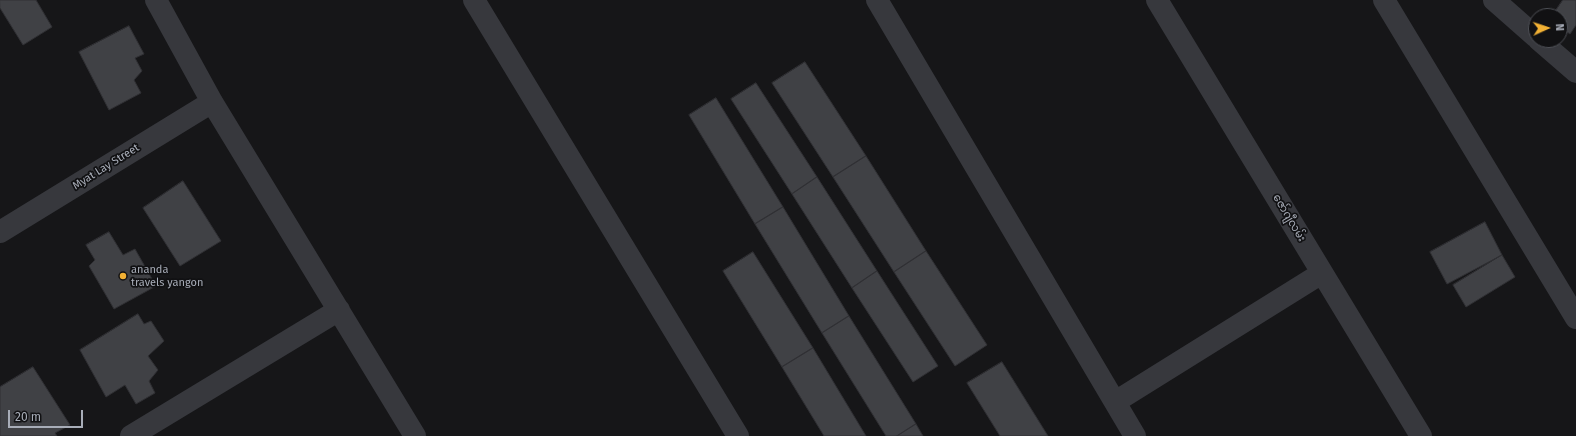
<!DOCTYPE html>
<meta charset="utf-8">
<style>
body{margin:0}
#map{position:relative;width:1576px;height:436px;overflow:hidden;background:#161618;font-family:"Fira Sans",sans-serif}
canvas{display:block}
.north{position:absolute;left:1528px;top:8px;width:40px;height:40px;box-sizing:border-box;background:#111113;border:1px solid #4d4f55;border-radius:50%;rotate:87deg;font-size:11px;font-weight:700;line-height:16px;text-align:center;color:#a8adb8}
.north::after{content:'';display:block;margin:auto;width:14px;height:18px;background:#f2b134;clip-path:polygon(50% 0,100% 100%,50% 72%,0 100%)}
.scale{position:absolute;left:8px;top:410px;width:75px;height:18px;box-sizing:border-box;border:2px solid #a8adb8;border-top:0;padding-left:5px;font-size:12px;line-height:14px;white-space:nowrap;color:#a8adb8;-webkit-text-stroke:3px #111113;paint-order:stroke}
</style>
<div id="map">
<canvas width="1576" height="436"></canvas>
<div class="north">N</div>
<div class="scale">20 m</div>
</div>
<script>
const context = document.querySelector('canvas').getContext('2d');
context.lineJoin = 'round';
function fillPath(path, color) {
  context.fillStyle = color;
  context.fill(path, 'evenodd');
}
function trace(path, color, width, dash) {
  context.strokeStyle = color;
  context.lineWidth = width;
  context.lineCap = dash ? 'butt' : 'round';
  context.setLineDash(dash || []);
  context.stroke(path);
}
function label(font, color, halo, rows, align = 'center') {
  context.font = font + ' "Fira Sans","Noto Sans Myanmar",sans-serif';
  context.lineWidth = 3.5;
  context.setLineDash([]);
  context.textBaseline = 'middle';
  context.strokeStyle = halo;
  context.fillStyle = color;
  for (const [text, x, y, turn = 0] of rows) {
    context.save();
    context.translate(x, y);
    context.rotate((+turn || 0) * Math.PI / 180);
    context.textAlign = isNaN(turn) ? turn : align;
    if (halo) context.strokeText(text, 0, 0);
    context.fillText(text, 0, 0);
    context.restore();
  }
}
const building = new Path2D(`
 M 0,0 L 36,0 L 52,27 L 23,45 L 0,8 Z
 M 1563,0 L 1576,0 L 1576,25 L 1570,34 L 1560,27 L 1560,16 L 1552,16 Z
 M 129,26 L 144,54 L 135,58 L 142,71 L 134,80 L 141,93 L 109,110 L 79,52 Z
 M 805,62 L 866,156 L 833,177 L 772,83 Z
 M 756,83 L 817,177 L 792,194 L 731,99 Z
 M 716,98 L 783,207 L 755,224 L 689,115 Z
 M 866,156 L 926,251 L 894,272 L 833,177 Z
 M 817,177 L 877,271 L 852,288 L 792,194 Z
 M 183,181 L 221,241 L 180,266 L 143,208 Z
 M 783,207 L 849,316 L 822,333 L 755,224 Z
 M 1485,222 L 1502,255 L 1447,284 L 1430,252 Z
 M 109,232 L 123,255 L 135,249 L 156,286 L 114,309 L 89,266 L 95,260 L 86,245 Z
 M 926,251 L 987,345 L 955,366 L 894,272 Z
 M 753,252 L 813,348 L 782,367 L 723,271 Z
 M 1502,255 L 1515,277 L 1466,307 L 1453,285 Z
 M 877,271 L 938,366 L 913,382 L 852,288 Z
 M 138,314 L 144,324 L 151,321 L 164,341 L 148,356 L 158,370 L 149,381 L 155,393 L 136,404 L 125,385 L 106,397 L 80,350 Z
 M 849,316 L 916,424 L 897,436 L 886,436 L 822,333 Z
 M 813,348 L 866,436 L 824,436 L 782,367 Z
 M 1002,362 L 1048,436 L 1000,436 L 967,383 Z
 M 33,367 L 70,425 L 55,433 L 57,436 L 0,436 L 0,387 Z
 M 916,424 L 923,436 L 897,436 Z`);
const minor = new Path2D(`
 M 156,0 L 212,102 L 415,436
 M 474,0 L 738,436
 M 877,0 L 1135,436
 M 1157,0 L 1421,436
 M 1384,0 L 1576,318
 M 1494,0 L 1536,37
 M 1539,40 L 1576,72
 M 0,232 L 212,102
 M 1115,402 L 1322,273
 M 131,436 L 339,310`);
const markers = [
 [123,276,4,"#f2b134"]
];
const streetNames = [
 ["Myat Lay Street",106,167,-32],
 ["ဇော်ဂျီလမ်း",1289,218,59]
];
const poiNames = [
 ["ananda",131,270],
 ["travels yangon",131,283]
];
fillPath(building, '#404145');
trace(building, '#303034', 1);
trace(minor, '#37383d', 22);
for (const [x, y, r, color] of markers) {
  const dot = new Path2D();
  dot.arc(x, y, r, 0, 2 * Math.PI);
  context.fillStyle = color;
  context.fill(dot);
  trace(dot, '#111113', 1.5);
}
label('11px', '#a8adb8', '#111113', streetNames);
label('11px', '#a8adb8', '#111113', poiNames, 'left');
</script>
